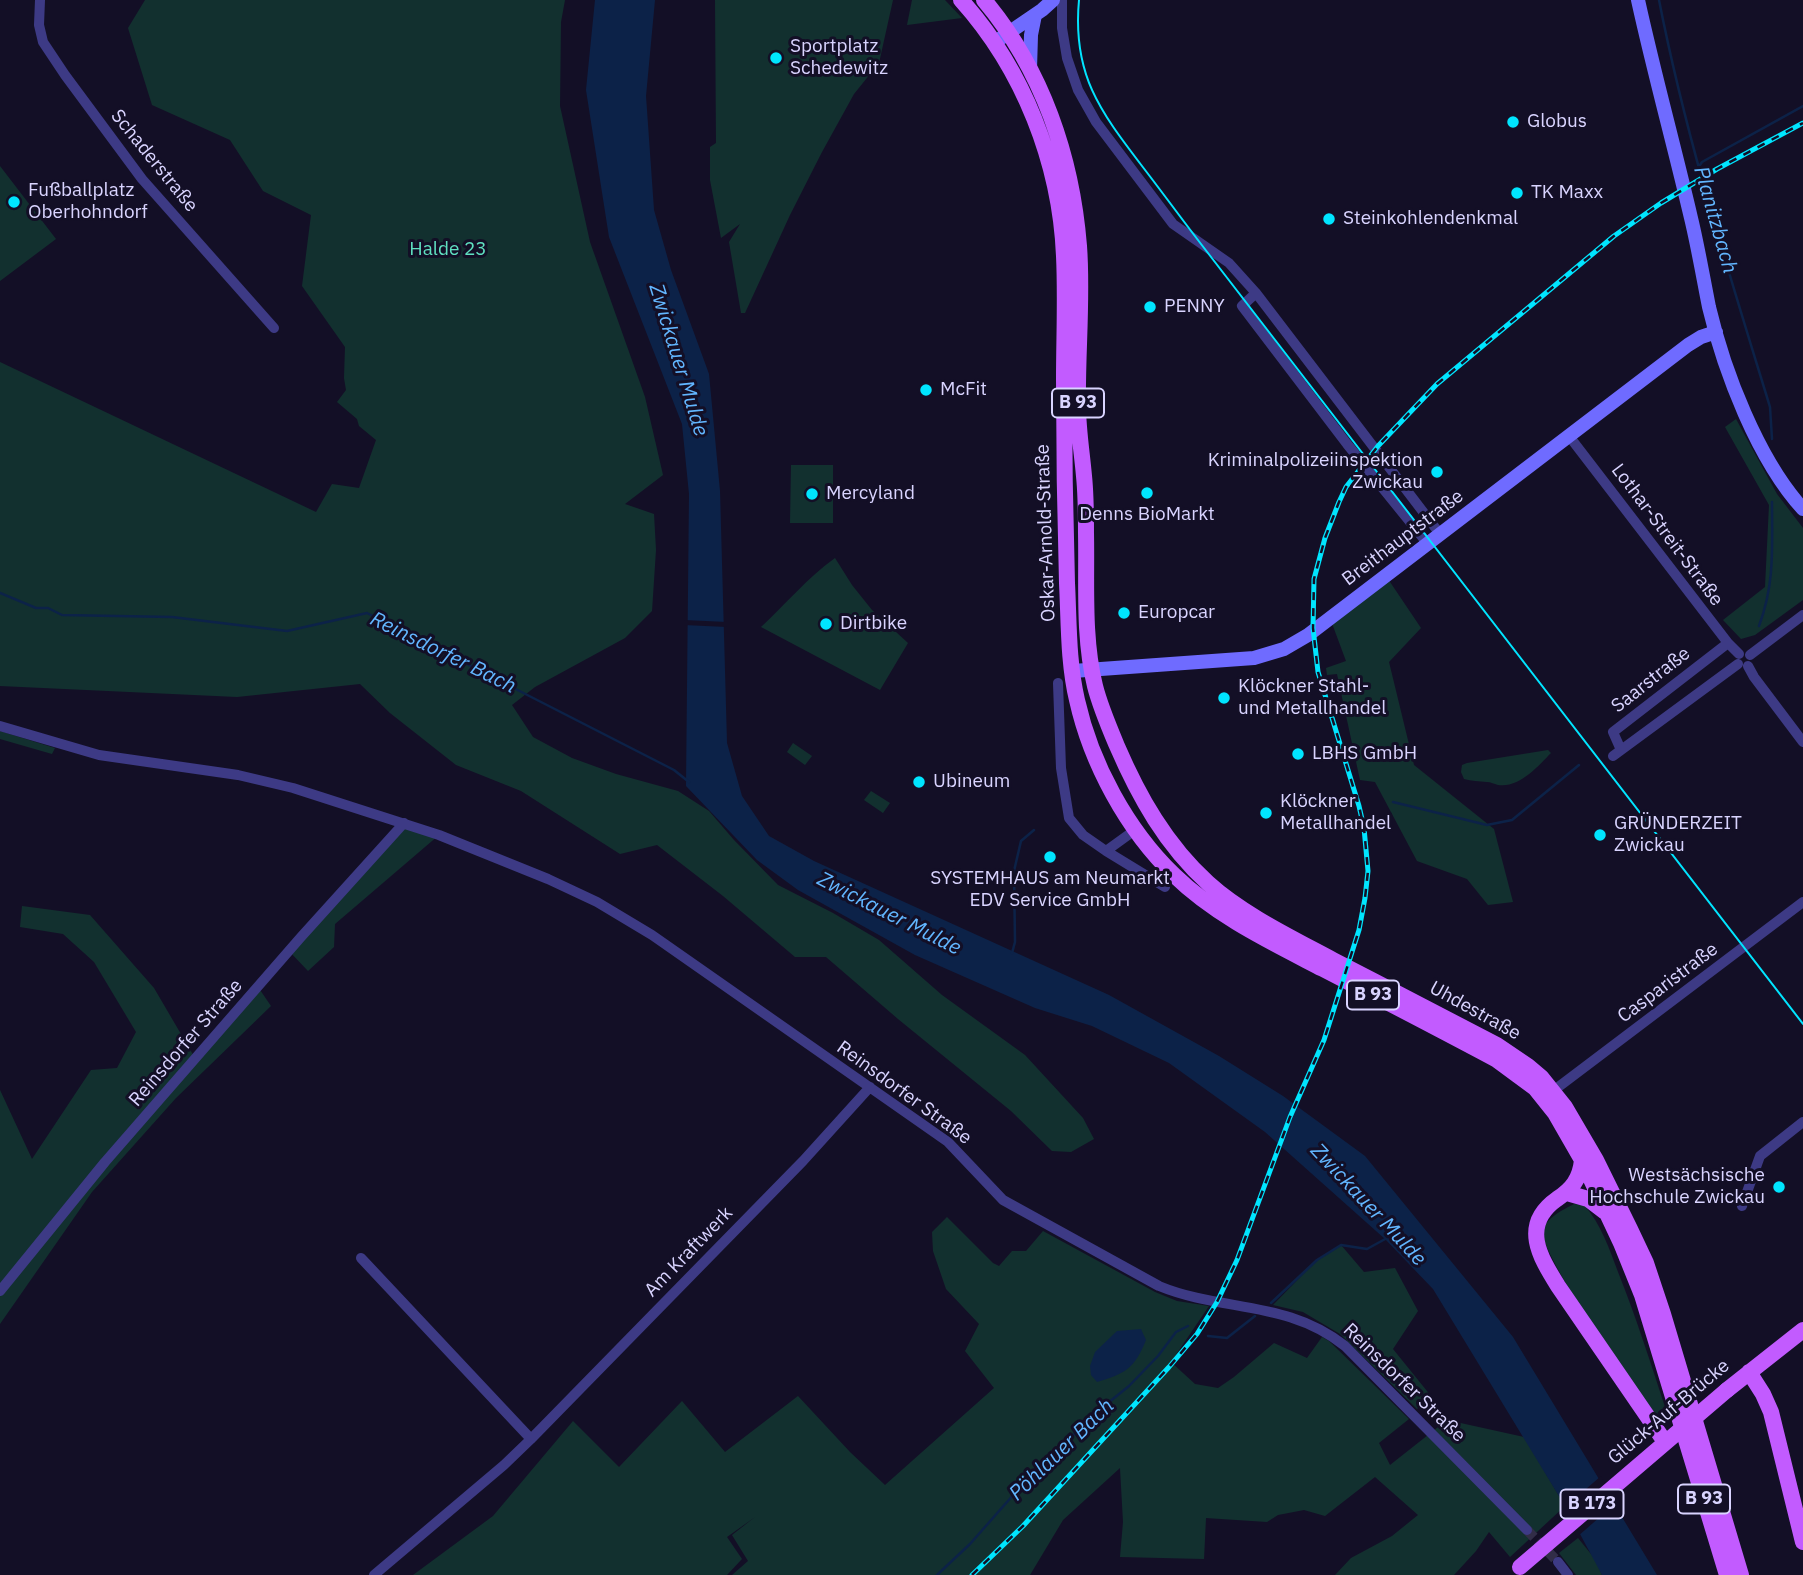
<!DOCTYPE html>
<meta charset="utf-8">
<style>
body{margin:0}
canvas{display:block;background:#130f26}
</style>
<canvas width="1803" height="1575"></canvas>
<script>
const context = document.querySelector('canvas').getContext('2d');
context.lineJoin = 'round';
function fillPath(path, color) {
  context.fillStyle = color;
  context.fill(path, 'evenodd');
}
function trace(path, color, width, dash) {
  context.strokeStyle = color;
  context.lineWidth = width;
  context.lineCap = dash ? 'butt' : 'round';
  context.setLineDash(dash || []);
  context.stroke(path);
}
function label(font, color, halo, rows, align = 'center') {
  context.font = font + ' "IBM Plex Sans",sans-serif';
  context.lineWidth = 6;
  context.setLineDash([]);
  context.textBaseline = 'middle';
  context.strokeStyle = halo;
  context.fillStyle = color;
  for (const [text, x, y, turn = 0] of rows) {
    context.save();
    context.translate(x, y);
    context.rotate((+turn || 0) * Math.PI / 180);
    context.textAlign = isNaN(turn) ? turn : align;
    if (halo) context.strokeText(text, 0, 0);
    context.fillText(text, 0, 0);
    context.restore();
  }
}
const green = new Path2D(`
 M 145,0 L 565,0 L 561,22 L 560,106 L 590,242 L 645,397 L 663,475 L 625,504 L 654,514 L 656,550 L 652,611 L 625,638 L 535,687 L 512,705 L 533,737 L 572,758 L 616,774 L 678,791 L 709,811 L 734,840 L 778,885 L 833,913 L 879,940 L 942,995 L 1025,1055 L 1083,1118 L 1094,1139 L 1071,1152 L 1052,1151 L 1011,1111 L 898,1019 L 826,957 L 795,957 L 723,896 L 657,845 L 620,854 L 521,791 L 456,765 L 390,713 L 360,684 L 237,697 L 0,686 L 0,362 L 316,512 L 332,484 L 359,488 L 376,440 L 359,426 L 357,419 L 337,402 L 346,390 L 344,378 L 345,347 L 302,286 L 311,215 L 263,191 L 230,140 L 152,105 L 128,28 Z
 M 715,0 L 893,0 L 879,63 L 854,94 L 822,152 L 790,215 L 745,313 L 741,313 L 729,242 L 740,224 L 721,238 L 710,180 L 710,147 L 716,143 Z
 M 912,0 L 945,0 L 962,18 L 907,25 Z
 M 0,166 L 56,239 L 0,281 Z
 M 1736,419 L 1777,494 L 1803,528 L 1803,600 L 1755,635 L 1741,639 L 1723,620 L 1765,587 L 1769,505 L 1725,427 Z
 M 791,465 L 833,465 L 833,523 L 790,523 Z
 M 835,558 L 852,585 L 872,610 L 908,643 L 880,690 L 761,627 C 786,604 807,578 835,558 Z
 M 1386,576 L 1421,628 L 1389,662 L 1414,765 L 1494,829 L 1513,902 L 1488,905 L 1467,879 L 1417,861 L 1375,782 L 1360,780 L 1337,674 L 1327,675 L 1326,668 L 1346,661 L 1330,618 Z
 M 0,731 L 55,748 L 52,754 L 0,739 Z
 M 793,743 L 812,756 L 805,765 L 787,752 Z
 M 1548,750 L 1551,753 C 1538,766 1520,788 1498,785 C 1494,784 1491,782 1487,782 C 1479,781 1472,781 1464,779 L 1461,772 L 1462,765 L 1467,763 Z
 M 871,791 L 890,803 L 883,813 L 864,800 Z
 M 404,823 L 439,835 L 335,924 L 334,947 L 308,971 L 289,951 Z
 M 22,906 L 90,915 L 154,988 L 195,1058 L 258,987 L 271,1006 L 176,1098 L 92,1192 L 0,1324 L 0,1090 L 32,1159 L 91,1070 L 117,1068 L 136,1032 L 94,962 L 63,934 L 20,927 Z
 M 1574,1204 L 1584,1205 C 1601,1224 1609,1248 1618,1272 C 1636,1317 1651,1364 1666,1410 L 1667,1416 L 1659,1416 L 1652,1413 C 1634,1385 1541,1257 1543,1232 C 1545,1218 1563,1210 1574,1204 Z
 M 947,1217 L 993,1263 L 999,1266 L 1012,1251 L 1026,1251 L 1043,1231 L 1155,1292 L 1177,1301 L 1209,1306 L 1171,1362 L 1195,1384 L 1218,1388 L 1234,1377 L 1274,1343 L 1307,1358 L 1322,1337 L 1329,1341 L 1409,1419 L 1379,1443 L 1390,1465 L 1447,1420 L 1524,1437 L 1565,1506 L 1510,1557 L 1489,1532 L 1476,1551 L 1454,1575 L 1335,1575 L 1351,1558 L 1392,1536 L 1418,1515 L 1375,1477 L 1325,1516 L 1304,1510 L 1278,1515 L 1267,1522 L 1206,1518 L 1204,1559 L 1120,1557 L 1123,1522 L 1120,1468 L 1063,1520 L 1030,1575 L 732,1575 L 748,1561 L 732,1535 L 755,1517 L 727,1537 L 742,1559 L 727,1575 L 413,1575 L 493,1516 L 573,1421 L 619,1467 L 682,1401 L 725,1452 L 798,1396 L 850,1452 L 885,1485 L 994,1388 L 965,1351 L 979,1324 L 946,1289 L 933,1251 L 932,1232 Z
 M 1341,1245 L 1364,1272 L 1395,1268 L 1418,1311 L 1393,1349 L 1431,1396 L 1417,1409 L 1340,1334 L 1303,1312 L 1273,1305 L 1317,1260 Z
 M 1578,1538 L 1595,1559 L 1602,1575 L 1576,1575 L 1559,1553 Z`);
const water = new Path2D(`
 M 595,0 L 655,0 L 646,96 L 654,210 L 671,270 L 709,374 L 720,491 L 727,743 L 742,796 L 769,836 L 814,861 L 1109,995 L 1219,1056 L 1283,1096 L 1365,1156 L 1513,1337 L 1657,1575 L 1602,1575 L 1565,1506 L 1433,1289 L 1385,1239 L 1265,1132 L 1169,1063 L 1092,1026 L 1035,1008 L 915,955 L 798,890 L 757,860 L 686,786 L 689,494 L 682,424 L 609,237 L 586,90 Z
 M 1141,1329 L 1146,1340 C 1135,1368 1125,1374 1097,1382 L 1091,1375 L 1090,1366 L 1095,1352 L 1117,1331 Z`);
const pier = new Path2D(`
 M 684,620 L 727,622 L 727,627 L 684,625 Z
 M 1601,1476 L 1617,1502 L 1577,1537 L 1563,1509 Z`);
const stream = new Path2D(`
 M 1659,0 C 1686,138 1729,273 1770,407 L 1772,439
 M 1700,165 L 1702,162 L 1803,106
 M 0,593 L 36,608 L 48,608 L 62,615 L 172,617 L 287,631 L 367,613 L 674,770 L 689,782
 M 1759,626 C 1775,583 1772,547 1772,502
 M 1393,802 L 1487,825 L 1512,820 L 1579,765
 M 1012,953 L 1015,942 L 1014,871 L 1021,841 L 1034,830
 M 1271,1303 L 1317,1260 L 1341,1245 L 1367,1249 L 1387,1238
 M 1208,1336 L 1227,1338 L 1255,1316
 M 937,1575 L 970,1544 L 1022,1485 L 1098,1411 L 1129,1386 L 1158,1356 L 1176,1332 L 1188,1326`);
const streetTunnel = new Path2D(`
 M 1527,1530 L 1558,1562`);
const street = new Path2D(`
 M 40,0 L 39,25 L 43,42 L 65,75 L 142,179 L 274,328
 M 1062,0 L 1062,28 L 1067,58 L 1078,90 L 1096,122 L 1173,224 L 1229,263 L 1256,293 L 1440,534
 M 1256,293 L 1242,306 L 1347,444 L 1428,544
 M 1569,436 L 1728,643 L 1739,654
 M 1750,655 L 1803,615
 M 1748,666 L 1754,677 L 1803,742
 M 1058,683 L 1061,768 L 1069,818 L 1083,835 L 1106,851 L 1135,830
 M 0,726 L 99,755 L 238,775 L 293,788 L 439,835 L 548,879 L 597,902 L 652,935 L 948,1142 L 1003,1200 L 1159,1286 C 1222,1312 1288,1300 1345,1346 L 1527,1530
 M 1621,750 L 1613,732 L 1728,643
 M 1613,756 L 1738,664
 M 1106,851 L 1165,887
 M 1553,1091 L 1803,902
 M 1742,1206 L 1760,1156 L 1803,1122
 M 361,1258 L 531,1439
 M 0,1291 L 105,1162 L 301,937 L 404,823
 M 1558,1562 L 1568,1575
 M 374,1575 L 504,1465 L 531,1439 L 803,1161 L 870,1087`);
const secondary = new Path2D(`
 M 1638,0 C 1654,73 1674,145 1691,218 C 1698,247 1703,277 1709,307 C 1724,371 1758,460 1803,509
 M 1001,38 L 1042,10 L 1053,0
 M 1030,69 L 1031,35 L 1035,15
 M 1073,671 L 1254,658 L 1284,649 L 1308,635 L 1688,345 L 1701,337 L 1716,332`);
const primary = new Path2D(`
 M 961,0 C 1023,69 1060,162 1064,256 C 1066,297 1064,339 1064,380 C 1064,448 1065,515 1067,583 C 1069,622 1068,662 1077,700 C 1091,763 1127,830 1174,875 C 1216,916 1271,942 1323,969 C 1381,999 1439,1029 1497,1060 L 1535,1088 L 1555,1113 L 1582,1160 L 1621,1243 L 1642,1295 L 1727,1575
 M 984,0 C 1042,69 1072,157 1079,246 C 1083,299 1077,353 1078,406 C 1078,429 1082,453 1084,476 C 1086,495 1086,514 1086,533 C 1087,584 1083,637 1095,686 C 1100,706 1109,727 1117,746 C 1139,797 1166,845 1208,883 C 1242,914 1292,938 1333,960 C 1388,988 1443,1017 1497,1045 L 1528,1066 L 1541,1077 L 1565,1107 L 1596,1160 L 1630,1229 L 1646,1263 L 1663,1314 L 1741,1575
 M 1582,1160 C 1580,1179 1572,1189 1557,1199 C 1520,1225 1540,1257 1558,1286 L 1665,1442
 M 1567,1193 L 1588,1199 L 1605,1212
 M 1749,1372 L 1763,1394 L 1771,1412 L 1803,1542
 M 1727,1390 L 1803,1330`);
const tram = new Path2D(`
 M 1079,0 C 1072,74 1100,111 1142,166 C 1162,192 1181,218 1201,244 L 1803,1024`);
const rail = new Path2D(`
 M 972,1575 L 1023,1526 L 1169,1367 L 1197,1334 L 1217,1302 L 1237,1260 L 1290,1117 L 1324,1040 L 1359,930 L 1365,898 L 1368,871 L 1364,828 L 1359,806 L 1318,672 L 1313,628 L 1314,579 L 1325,538 L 1339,502 L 1346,487 L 1378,446 L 1437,384 L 1614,236 L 1661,203 L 1717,169 L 1803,123`);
const primaryBridge = new Path2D(`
 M 1520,1567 L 1727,1390`);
const markers = [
 [776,58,7,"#00e5ff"],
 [1513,122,7,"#00e5ff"],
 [1517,193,7,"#00e5ff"],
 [14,202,7,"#00e5ff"],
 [1329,219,7,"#00e5ff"],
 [1150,307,7,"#00e5ff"],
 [926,390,7,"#00e5ff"],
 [1437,472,7,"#00e5ff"],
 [1147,493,7,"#00e5ff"],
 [812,494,7,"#00e5ff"],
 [1124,613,7,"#00e5ff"],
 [826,624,7,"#00e5ff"],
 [1224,698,7,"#00e5ff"],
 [1298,754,7,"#00e5ff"],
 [919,782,7,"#00e5ff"],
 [1266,813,7,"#00e5ff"],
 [1600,835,7,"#00e5ff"],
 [1050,857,7,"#00e5ff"],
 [1779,1187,7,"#00e5ff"]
];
const shields = [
 [1078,403,52],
 [1373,995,52],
 [1704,1499,52],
 [1592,1504,63]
];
const shieldNames = [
 ["B 93",1078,403],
 ["B 93",1373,995],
 ["B 93",1704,1499],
 ["B 173",1592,1504]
];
const poiNames = [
 ["Sportplatz",790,47],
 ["Schedewitz",790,69],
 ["Globus",1527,122],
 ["Fußballplatz",28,191],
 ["Oberhohndorf",28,213],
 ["TK Maxx",1531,193],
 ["Steinkohlendenkmal",1343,219],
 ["PENNY",1164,307],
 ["McFit",940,390],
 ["Kriminalpolizeiinspektion",1423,461,"right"],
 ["Zwickau",1423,483,"right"],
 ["Mercyland",826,494],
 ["Denns BioMarkt",1147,515,"center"],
 ["Europcar",1138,613],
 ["Dirtbike",840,624],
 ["Klöckner Stahl-",1238,687],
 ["und Metallhandel",1238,709],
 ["LBHS GmbH",1312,754],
 ["Ubineum",933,782],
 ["Klöckner",1280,802],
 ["Metallhandel",1280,824],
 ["GRÜNDERZEIT",1614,824],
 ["Zwickau",1614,846],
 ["SYSTEMHAUS am Neumarkt",1050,879,"center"],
 ["EDV Service GmbH",1050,901,"center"],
 ["Westsächsische",1765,1176,"right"],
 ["Hochschule Zwickau",1765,1198,"right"]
];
const streetNames = [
 ["Schaderstraße",154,161,51],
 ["Oskar-Arnold-Straße",1046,533,-92],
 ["Lothar-Streit-Straße",1667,535,53],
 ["Breithauptstraße",1403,538,-37],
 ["Saarstraße",1651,680,-38],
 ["Casparistraße",1668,983,-37],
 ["Uhdestraße",1475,1011,29],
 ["Reinsdorfer Straße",186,1043,-49],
 ["Reinsdorfer Straße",904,1093,36],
 ["Am Kraftwerk",689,1252,-46],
 ["Reinsdorfer Straße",1404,1383,44],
 ["Glück-Auf-Brücke",1669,1412,-40]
];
const parkNames = [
 ["Halde 23",448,250]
];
const waterNames = [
 ["Planitzbach",1715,220,74],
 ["Zwickauer Mulde",678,360,73],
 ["Reinsdorfer Bach",443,653,26],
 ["Zwickauer Mulde",889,914,27],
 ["Zwickauer Mulde",1368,1205,47],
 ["Pöhlauer Bach",1062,1450,-44]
];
fillPath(green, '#12302f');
fillPath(water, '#0c2248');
fillPath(pier, '#130f26');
trace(stream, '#0c2248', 2.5);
trace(streetTunnel, '#312d47', 10, [10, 5]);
trace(street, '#3d3a85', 10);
trace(secondary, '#6f6bff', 14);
trace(primary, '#c25bff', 16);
trace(tram, '#00e5ff', 2);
trace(rail, '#00e5ff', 5);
trace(rail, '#130f26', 2.5, [8]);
trace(primaryBridge, '#c25bff', 16);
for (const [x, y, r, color] of markers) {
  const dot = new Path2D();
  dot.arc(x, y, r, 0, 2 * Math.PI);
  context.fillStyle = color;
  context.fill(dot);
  trace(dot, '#130f26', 2.5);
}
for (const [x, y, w] of shields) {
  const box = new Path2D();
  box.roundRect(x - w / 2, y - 14.5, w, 29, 5);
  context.fillStyle = '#130f26';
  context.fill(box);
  trace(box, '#d9d4ff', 2);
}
label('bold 18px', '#d9d4ff', null, shieldNames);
label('19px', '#d9d4ff', '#130f26', poiNames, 'left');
label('19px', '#d9d4ff', '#130f26', streetNames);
label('19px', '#5fe0c0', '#130f26', parkNames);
label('italic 21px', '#62b6ff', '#130f26', waterNames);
</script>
